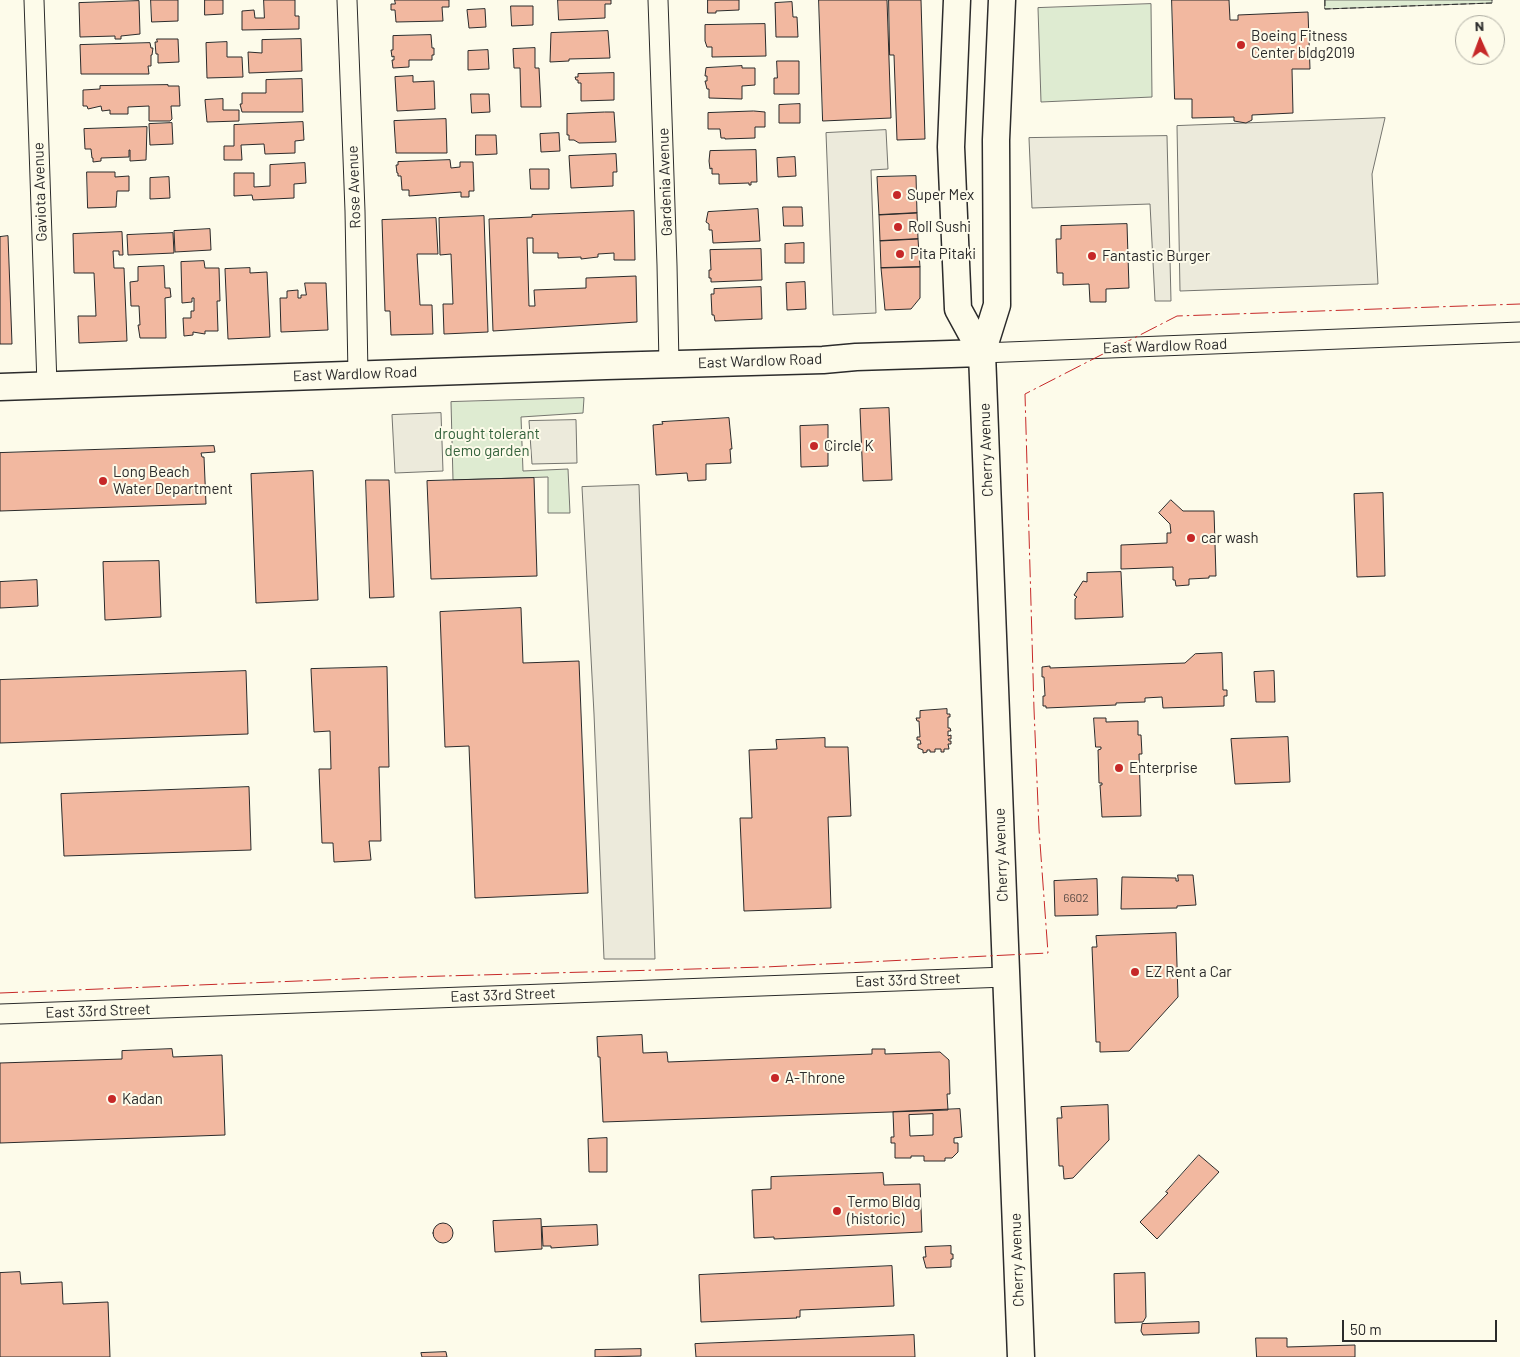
<!DOCTYPE html>
<style>
body{margin:0}
#map{position:relative;width:1520px;height:1357px;overflow:hidden;background:#fdfbea;font-family:Barlow,sans-serif}
canvas{display:block}
.north{position:absolute;left:1455px;top:15px;width:50px;height:50px;box-sizing:border-box;background:#fdfbea;border:1px solid #a9a89e;border-radius:50%;rotate:358deg;font-size:14px;font-weight:700;line-height:20px;text-align:center;color:#2b2b2b}
.north::after{content:'';display:block;margin:auto;width:18px;height:22px;background:#c62828;clip-path:polygon(50% 0,100% 100%,50% 72%,0 100%)}
.scale{position:absolute;left:1342px;top:1320px;width:155px;height:22px;box-sizing:border-box;border:2px solid #2b2b2b;border-top:0;padding-left:6px;font-size:15px;line-height:18px;white-space:nowrap;color:#2b2b2b;-webkit-text-stroke:4px #fdfbea;paint-order:stroke}
</style>
<div id="map">
<canvas width="1520" height="1357"></canvas>
<div class="north">N</div>
<div class="scale">50 m</div>
</div>
<script>
const context = document.querySelector('canvas').getContext('2d');
context.lineJoin = 'round';
function fillPath(path, color) {
  context.fillStyle = color;
  context.fill(path, 'evenodd');
}
function trace(path, color, width, dash) {
  context.strokeStyle = color;
  context.lineWidth = width;
  context.lineCap = dash ? 'butt' : 'round';
  context.setLineDash(dash || []);
  context.stroke(path);
}
function label(font, color, halo, rows, align = 'center') {
  context.font = font + ' Barlow,sans-serif';
  context.lineWidth = 4;
  context.setLineDash([]);
  context.textBaseline = 'middle';
  context.strokeStyle = halo;
  context.fillStyle = color;
  for (const [text, x, y, turn = 0] of rows) {
    context.save();
    context.translate(x, y);
    context.rotate((+turn || 0) * Math.PI / 180);
    context.textAlign = isNaN(turn) ? turn : align;
    if (halo) context.strokeText(text, 0, 0);
    context.fillText(text, 0, 0);
    context.restore();
  }
}
const green = new Path2D(`
 M 1325,0 L 1492,0 L 1492,3 L 1325,9 Z
 M 1151,4 L 1152,97 L 1041,102 L 1038,8 Z
 M 584,398 L 583,413 L 521,417 L 523,471 L 568,469 L 570,513 L 548,513 L 548,477 L 453,480 L 451,402 Z`);
const parking = new Path2D(`
 M 1385,118 L 1372,174 L 1378,284 L 1180,291 L 1177,126 Z
 M 886,130 L 888,169 L 871,170 L 876,313 L 833,315 L 826,133 Z
 M 1167,136 L 1171,301 L 1155,301 L 1150,204 L 1032,208 L 1029,138 Z
 M 441,413 L 443,471 L 395,473 L 392,415 Z
 M 576,420 L 577,463 L 532,464 L 529,421 Z
 M 639,485 L 655,959 L 604,959 L 594,714 L 582,487 Z`);
const building = new Path2D(`
 M 151,0 L 178,0 L 178,21 L 152,22 Z
 M 205,0 L 223,0 L 223,14 L 205,15 Z
 M 264,0 L 295,0 L 295,16 L 299,16 L 299,29 L 242,30 L 242,11 L 254,10 L 255,18 L 264,18 Z
 M 395,0 L 449,0 L 449,7 L 442,7 L 443,21 L 396,22 L 395,10 L 391,10 L 391,4 L 395,4 Z
 M 558,0 L 611,0 L 611,4 L 605,4 L 605,18 L 559,20 Z
 M 708,0 L 739,0 L 739,10 L 716,11 L 716,13 L 708,13 Z
 M 819,0 L 887,0 L 891,118 L 823,121 Z
 M 889,0 L 921,0 L 925,139 L 897,140 L 894,55 L 890,55 Z
 M 1172,0 L 1229,0 L 1230,20 L 1238,20 L 1238,15 L 1308,12 L 1310,69 L 1292,69 L 1293,113 L 1252,115 L 1252,120 L 1246,123 L 1234,121 L 1234,117 L 1192,118 L 1192,99 L 1175,99 Z
 M 139,1 L 140,34 L 121,36 L 121,39 L 115,39 L 115,36 L 80,37 L 79,3 Z
 M 792,2 L 793,17 L 797,17 L 798,37 L 776,37 L 775,3 Z
 M 511,6 L 533,6 L 533,25 L 512,26 Z
 M 485,9 L 486,27 L 469,28 L 467,10 Z
 M 765,24 L 766,56 L 712,57 L 712,47 L 707,47 L 705,41 L 705,25 Z
 M 608,31 L 610,58 L 569,59 L 569,61 L 550,62 L 551,33 Z
 M 431,35 L 432,48 L 434,48 L 434,55 L 432,55 L 432,60 L 409,60 L 409,67 L 393,68 L 392,60 L 394,60 L 394,56 L 392,57 L 391,50 L 393,50 L 393,36 Z
 M 157,39 L 178,39 L 179,62 L 158,63 L 158,54 L 156,54 L 155,42 L 157,42 Z
 M 301,39 L 302,71 L 249,73 L 248,52 L 262,53 L 262,40 Z
 M 227,42 L 227,57 L 242,57 L 243,77 L 207,78 L 206,43 Z
 M 150,43 L 151,48 L 153,48 L 152,55 L 151,55 L 151,66 L 148,66 L 149,74 L 81,74 L 80,45 Z
 M 535,48 L 535,68 L 539,68 L 541,107 L 521,107 L 520,68 L 514,68 L 513,49 Z
 M 488,50 L 489,69 L 468,70 L 468,51 Z
 M 777,61 L 799,61 L 799,94 L 774,94 L 774,78 L 777,78 Z
 M 742,66 L 742,68 L 755,68 L 755,85 L 742,86 L 742,99 L 709,98 L 709,89 L 707,89 L 705,81 L 707,81 L 707,76 L 705,76 L 706,68 Z
 M 614,73 L 614,100 L 581,101 L 581,83 L 578,83 L 578,80 L 576,80 L 575,77 L 578,77 L 578,74 Z
 M 413,76 L 413,82 L 434,81 L 435,109 L 397,111 L 395,77 Z
 M 302,79 L 303,112 L 242,112 L 240,104 L 242,104 L 242,93 L 266,93 L 266,80 Z
 M 168,85 L 168,86 L 179,86 L 180,106 L 171,106 L 172,119 L 170,121 L 149,121 L 149,106 L 128,107 L 128,114 L 110,114 L 110,110 L 102,111 L 101,106 L 88,109 L 87,106 L 83,106 L 83,90 L 100,89 L 100,86 Z
 M 471,94 L 489,94 L 490,112 L 472,113 Z
 M 223,99 L 223,110 L 239,110 L 239,121 L 207,122 L 205,100 Z
 M 800,104 L 800,123 L 779,123 L 779,105 Z
 M 754,111 L 765,112 L 765,127 L 755,127 L 755,138 L 725,139 L 725,138 L 721,138 L 720,129 L 708,129 L 708,113 Z
 M 605,112 L 614,112 L 616,142 L 579,143 L 574,140 L 569,140 L 569,135 L 567,135 L 567,114 Z
 M 446,119 L 447,153 L 396,153 L 394,121 Z
 M 303,122 L 304,140 L 295,141 L 295,153 L 265,154 L 264,144 L 241,145 L 242,160 L 224,160 L 224,146 L 234,146 L 234,125 Z
 M 172,123 L 173,144 L 150,145 L 149,124 Z
 M 147,127 L 146,160 L 130,161 L 130,150 L 129,150 L 129,157 L 101,158 L 101,161 L 93,162 L 93,158 L 92,158 L 91,149 L 85,149 L 84,129 Z
 M 559,133 L 560,151 L 541,152 L 540,134 Z
 M 476,135 L 496,135 L 497,154 L 476,155 Z
 M 756,150 L 757,182 L 751,182 L 751,185 L 749,185 L 749,183 L 719,184 L 719,174 L 712,174 L 712,168 L 710,169 L 709,161 L 710,151 Z
 M 616,154 L 617,172 L 613,172 L 613,186 L 571,188 L 569,156 Z
 M 795,157 L 796,176 L 778,177 L 777,158 Z
 M 450,160 L 451,168 L 460,167 L 460,162 L 473,162 L 474,191 L 469,191 L 469,197 L 461,197 L 461,192 L 409,196 L 409,190 L 402,190 L 401,176 L 398,176 L 398,173 L 397,173 L 396,165 L 398,165 L 398,162 Z
 M 305,163 L 306,183 L 294,184 L 294,198 L 253,200 L 252,195 L 234,196 L 234,173 L 254,173 L 254,187 L 270,186 L 270,165 Z
 M 530,169 L 549,169 L 549,189 L 531,189 Z
 M 87,172 L 115,172 L 115,177 L 129,176 L 129,191 L 117,191 L 116,207 L 88,208 Z
 M 916,176 L 917,213 L 879,215 L 877,177 Z
 M 169,177 L 170,198 L 150,199 L 150,178 Z
 M 783,207 L 802,207 L 803,226 L 784,226 Z
 M 758,209 L 760,241 L 713,243 L 712,230 L 709,230 L 709,224 L 706,222 L 708,212 Z
 M 634,211 L 635,260 L 614,260 L 614,253 L 598,254 L 598,257 L 581,259 L 581,257 L 558,258 L 558,253 L 533,253 L 533,238 L 527,238 L 529,306 L 535,306 L 534,290 L 586,288 L 586,278 L 636,276 L 637,322 L 493,331 L 489,219 L 532,217 L 532,215 Z
 M 917,213 L 918,239 L 880,241 L 879,215 Z
 M 484,216 L 488,332 L 444,334 L 443,304 L 453,304 L 451,254 L 440,255 L 439,218 Z
 M 436,218 L 438,254 L 417,254 L 420,305 L 432,305 L 433,334 L 391,335 L 390,311 L 385,311 L 382,220 Z
 M 1127,224 L 1129,288 L 1106,289 L 1106,302 L 1090,302 L 1089,284 L 1063,285 L 1063,273 L 1057,273 L 1056,239 L 1061,239 L 1061,226 Z
 M 210,229 L 211,250 L 175,252 L 174,231 Z
 M 122,232 L 123,255 L 119,255 L 119,251 L 113,251 L 114,268 L 124,268 L 127,341 L 79,343 L 78,316 L 96,316 L 94,273 L 74,273 L 73,234 Z
 M 173,233 L 174,253 L 128,255 L 127,235 Z
 M 8,236 L 12,344 L 0,344 L 0,237 Z
 M 918,239 L 920,267 L 881,268 L 880,241 Z
 M 804,243 L 804,263 L 785,263 L 785,244 Z
 M 761,249 L 762,280 L 711,282 L 711,278 L 709,278 L 709,270 L 711,270 L 710,250 Z
 M 204,261 L 205,268 L 219,268 L 220,301 L 217,301 L 218,331 L 205,331 L 205,334 L 193,332 L 193,335 L 184,336 L 183,318 L 191,318 L 191,311 L 194,311 L 194,298 L 192,298 L 192,302 L 182,303 L 181,262 Z
 M 164,266 L 165,288 L 170,288 L 171,297 L 165,298 L 166,338 L 140,338 L 138,325 L 140,325 L 139,306 L 131,306 L 130,282 L 138,281 L 138,267 Z
 M 920,267 L 920,298 L 911,309 L 885,310 L 881,268 Z
 M 250,268 L 250,273 L 267,272 L 270,337 L 228,339 L 225,269 Z
 M 805,282 L 806,309 L 787,310 L 786,283 Z
 M 305,283 L 326,283 L 328,330 L 281,332 L 280,298 L 287,298 L 287,291 L 298,290 L 298,298 L 301,298 L 301,295 L 306,295 Z
 M 761,287 L 762,319 L 715,321 L 714,315 L 712,315 L 711,294 L 714,294 L 714,289 Z
 M 889,408 L 892,480 L 863,481 L 860,409 Z
 M 729,418 L 732,449 L 730,449 L 731,463 L 706,464 L 706,480 L 688,481 L 687,473 L 656,475 L 653,425 L 663,424 L 662,422 Z
 M 828,425 L 828,466 L 801,467 L 800,426 Z
 M 214,446 L 215,452 L 201,453 L 202,457 L 204,457 L 206,504 L 0,511 L 0,453 Z
 M 313,471 L 318,600 L 256,603 L 251,474 Z
 M 534,478 L 537,576 L 431,579 L 427,481 Z
 M 366,480 L 389,480 L 394,597 L 370,598 Z
 M 1383,493 L 1385,576 L 1357,577 L 1354,494 Z
 M 1171,500 L 1183,511 L 1214,511 L 1216,576 L 1209,576 L 1209,578 L 1189,579 L 1189,585 L 1176,586 L 1175,580 L 1173,580 L 1173,567 L 1121,569 L 1121,545 L 1167,543 L 1167,533 L 1171,533 L 1170,524 L 1159,513 Z
 M 159,561 L 161,617 L 105,620 L 103,562 Z
 M 1121,572 L 1123,617 L 1075,619 L 1075,599 L 1077,597 L 1074,595 L 1083,581 L 1087,582 L 1087,573 Z
 M 37,580 L 38,606 L 0,608 L 0,582 Z
 M 521,608 L 523,663 L 579,661 L 588,893 L 475,898 L 469,746 L 445,747 L 440,612 Z
 M 1222,653 L 1223,690 L 1227,690 L 1227,696 L 1224,696 L 1224,706 L 1163,708 L 1162,697 L 1145,698 L 1145,702 L 1116,703 L 1116,705 L 1046,708 L 1046,706 L 1043,706 L 1043,696 L 1045,696 L 1044,677 L 1042,677 L 1042,667 L 1050,666 L 1050,668 L 1185,663 L 1195,654 Z
 M 387,667 L 389,767 L 379,767 L 381,841 L 369,841 L 371,860 L 334,862 L 333,843 L 322,843 L 319,769 L 331,769 L 330,731 L 314,732 L 311,669 Z
 M 246,671 L 248,734 L 0,743 L 0,680 Z
 M 1274,671 L 1275,702 L 1256,702 L 1254,672 Z
 M 947,709 L 947,714 L 950,714 L 950,717 L 948,717 L 948,728 L 950,728 L 951,731 L 948,731 L 948,736 L 951,735 L 951,739 L 948,739 L 949,741 L 951,741 L 951,744 L 948,744 L 949,749 L 944,749 L 944,752 L 941,752 L 941,749 L 935,749 L 935,752 L 930,752 L 930,750 L 927,750 L 927,752 L 923,753 L 923,750 L 918,748 L 918,744 L 921,744 L 920,740 L 917,740 L 917,737 L 920,737 L 919,721 L 917,721 L 916,718 L 920,718 L 920,711 Z
 M 1094,718 L 1106,718 L 1106,722 L 1138,721 L 1138,735 L 1141,735 L 1142,754 L 1139,754 L 1141,816 L 1102,817 L 1100,785 L 1102,785 L 1102,783 L 1099,783 L 1098,750 L 1101,749 L 1101,747 L 1096,747 Z
 M 1288,737 L 1290,782 L 1235,784 L 1231,739 Z
 M 825,738 L 825,747 L 848,747 L 851,816 L 828,817 L 831,908 L 744,911 L 740,818 L 752,818 L 749,750 L 777,749 L 776,740 Z
 M 249,787 L 251,850 L 64,856 L 61,794 Z
 M 1178,875 L 1193,875 L 1196,905 L 1177,906 L 1177,908 L 1121,909 L 1122,877 L 1176,878 L 1176,881 L 1178,881 Z
 M 1097,879 L 1098,915 L 1055,916 L 1054,881 Z
 M 1176,933 L 1178,997 L 1129,1051 L 1100,1052 L 1100,1042 L 1096,1042 L 1092,947 L 1097,947 L 1096,936 Z
 M 642,1035 L 643,1053 L 667,1052 L 668,1062 L 872,1054 L 872,1049 L 885,1049 L 885,1054 L 940,1052 L 949,1060 L 950,1094 L 947,1094 L 948,1110 L 603,1122 L 600,1057 L 598,1057 L 597,1037 Z
 M 172,1049 L 173,1057 L 222,1055 L 225,1135 L 0,1143 L 0,1063 L 122,1059 L 122,1051 Z
 M 1108,1105 L 1109,1140 L 1073,1178 L 1064,1179 L 1063,1166 L 1059,1166 L 1057,1118 L 1062,1118 L 1061,1107 Z
 M 960,1109 L 962,1137 L 954,1138 L 954,1143 L 958,1143 L 958,1152 L 952,1158 L 945,1158 L 945,1161 L 924,1161 L 924,1156 L 911,1156 L 911,1158 L 895,1158 L 895,1143 L 891,1143 L 891,1137 L 894,1137 L 893,1112 ZM 933,1114 L 933,1135 L 910,1136 L 909,1115 Z
 M 607,1138 L 607,1172 L 589,1172 L 588,1139 Z
 M 1199,1155 L 1219,1172 L 1157,1239 L 1140,1222 L 1168,1193 L 1166,1192 Z
 M 883,1173 L 884,1185 L 920,1184 L 922,1232 L 774,1239 L 774,1237 L 754,1238 L 752,1190 L 771,1189 L 771,1177 Z
 M 541,1219 L 542,1249 L 495,1252 L 493,1221 Z
 M433 1233a10 10 0 1 1 20 0a10 10 0 1 1-20 0Z
 M 597,1225 L 598,1245 L 551,1248 L 551,1246 L 543,1246 L 542,1227 Z
 M 951,1246 L 951,1254 L 953,1254 L 953,1259 L 951,1259 L 951,1267 L 926,1268 L 923,1257 L 926,1257 L 925,1247 Z
 M 892,1266 L 894,1306 L 800,1310 L 800,1317 L 796,1317 L 797,1318 L 701,1322 L 699,1275 Z
 M 20,1272 L 21,1284 L 62,1282 L 63,1304 L 108,1302 L 110,1357 L 0,1357 L 0,1273 Z
 M 1145,1273 L 1146,1317 L 1143,1322 L 1115,1323 L 1114,1274 Z
 M 1199,1322 L 1199,1333 L 1143,1335 L 1141,1331 L 1142,1324 Z
 M 914,1335 L 915,1357 L 696,1357 L 695,1344 Z
 M 1256,1338 L 1287,1338 L 1287,1347 L 1355,1345 L 1355,1357 L 1257,1357 Z
 M 641,1349 L 641,1356 L 595,1357 L 595,1350 Z
 M 446,1352 L 447,1357 L 422,1357 L 421,1353 Z`);
const street = new Path2D(`
 M 34,0 L 47,385
 M 347,0 L 355,211 L 358,374
 M 658,0 L 667,265 L 669,364
 M 982,353 L 1520,332
 M 0,1014 L 1006,977`);
const secondary = new Path2D(`
 M 957,0 L 951,147 L 958,309 L 982,353
 M 1002,0 L 996,140 L 997,305 L 982,353 L 1021,1357
 M 0,387 L 606,366 L 823,360 L 856,357 L 982,353`);
const fence = new Path2D(`
 M 1325,0 L 1325,9 L 1492,3 L 1492,0`);
const power = new Path2D(`
 M 0,993 L 373,978 L 765,967 L 1048,953 L 1039,829 L 1034,709 L 1025,394 L 1177,316 L 1520,304`);
const markers = [
 [1241,45,5,"#c62828"],
 [897,195,5,"#c62828"],
 [898,227,5,"#c62828"],
 [900,254,5,"#c62828"],
 [1092,256,5,"#c62828"],
 [814,446,5,"#c62828"],
 [103,481,5,"#c62828"],
 [1191,538,5,"#c62828"],
 [1119,768,5,"#c62828"],
 [1135,972,5,"#c62828"],
 [775,1078,5,"#c62828"],
 [112,1099,5,"#c62828"],
 [837,1211,5,"#c62828"]
];
const numberNames = [
 ["6602",1076,898]
];
const poiNames = [
 ["Boeing Fitness",1251,36],
 ["Center bldg2019",1251,53],
 ["Super Mex",907,195],
 ["Roll Sushi",908,227],
 ["Pita Pitaki",910,254],
 ["Fantastic Burger",1102,256],
 ["Circle K",824,446],
 ["Long Beach",113,472],
 ["Water Department",113,489],
 ["car wash",1201,538],
 ["Enterprise",1129,768],
 ["EZ Rent a Car",1145,972],
 ["A-Throne",785,1078],
 ["Kadan",122,1099],
 ["Termo Bldg",847,1202],
 ["(historic)",847,1219]
];
const streetNames = [
 ["Gardenia Avenue",665,182,-92],
 ["Rose Avenue",354,187,-92],
 ["Gaviota Avenue",40,192,-92],
 ["East Wardlow Road",1165,346,-2],
 ["East Wardlow Road",760,361,-2],
 ["East Wardlow Road",355,374,-2],
 ["Cherry Avenue",986,450,-92],
 ["Cherry Avenue",1001,855,-92],
 ["East 33rd Street",908,980,-2],
 ["East 33rd Street",503,995,-2],
 ["East 33rd Street",98,1011,-2],
 ["Cherry Avenue",1017,1260,-92]
];
const parkNames = [
 ["drought tolerant",487,434],
 ["demo garden",487,451]
];
fillPath(green, '#deebd1');
trace(green, '#74746e', 1);
fillPath(parking, '#eceadb');
trace(parking, '#74746e', 1);
fillPath(building, '#f2b8a0');
trace(building, '#2b2b2b', 1);
trace(street, '#2b2b2b', 21);
trace(secondary, '#2b2b2b', 29);
trace(street, '#fdfbea', 19);
trace(secondary, '#fdfbea', 26);
trace(fence, '#2b2b2b', 1, [6, 2.5]);
trace(power, '#c62828', 1, [18, 4, 2.5, 4]);
for (const [x, y, r, color] of markers) {
  const dot = new Path2D();
  dot.arc(x, y, r, 0, 2 * Math.PI);
  context.fillStyle = color;
  context.fill(dot);
  trace(dot, '#fdfbea', 2);
}
label('12px', '#5d4e48', null, numberNames);
label('15px', '#2b2b2b', '#fdfbea', poiNames, 'left');
label('15px', '#2b2b2b', '#fdfbea', streetNames);
label('15px', '#34623c', '#fdfbea', parkNames);
</script>
